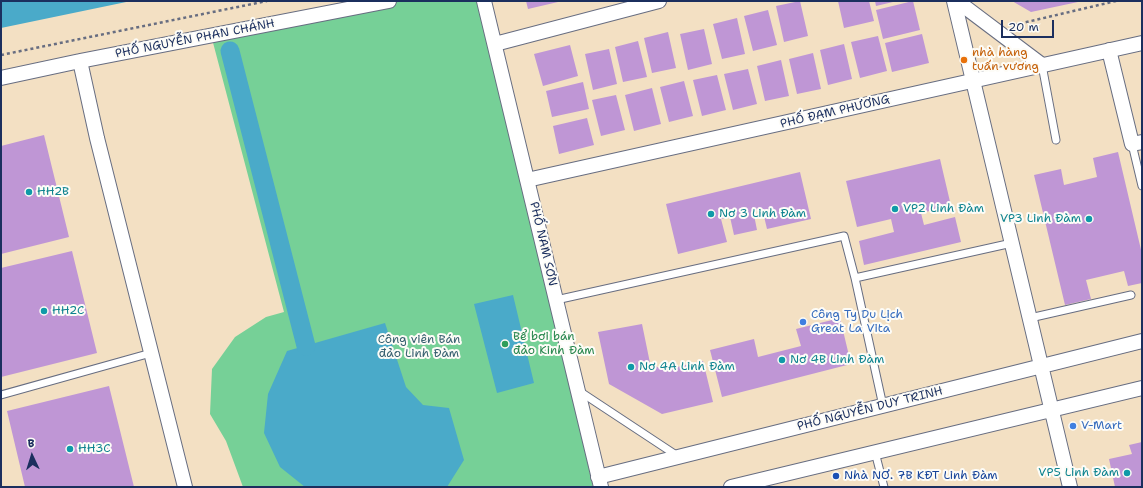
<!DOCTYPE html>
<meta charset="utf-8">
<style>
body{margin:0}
#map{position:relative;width:1143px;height:488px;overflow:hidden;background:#f3e0c3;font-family:"Shantell Sans",sans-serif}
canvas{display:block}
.frame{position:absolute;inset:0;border:2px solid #1b2f5e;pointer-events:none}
.north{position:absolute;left:12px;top:436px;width:40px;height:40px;-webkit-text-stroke:3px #fdfcf7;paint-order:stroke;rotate:356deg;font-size:11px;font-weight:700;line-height:16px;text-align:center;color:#1b2f5e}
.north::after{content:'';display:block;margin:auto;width:14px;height:18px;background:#1b2f5e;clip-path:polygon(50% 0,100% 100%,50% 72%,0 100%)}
.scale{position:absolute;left:1001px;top:20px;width:53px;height:18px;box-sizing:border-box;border:2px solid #1b2f5e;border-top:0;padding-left:5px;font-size:12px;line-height:14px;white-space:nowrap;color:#1b2f5e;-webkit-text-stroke:3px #fdfcf7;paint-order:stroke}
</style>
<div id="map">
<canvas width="1143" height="488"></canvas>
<div class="frame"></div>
<div class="north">B</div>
<div class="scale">20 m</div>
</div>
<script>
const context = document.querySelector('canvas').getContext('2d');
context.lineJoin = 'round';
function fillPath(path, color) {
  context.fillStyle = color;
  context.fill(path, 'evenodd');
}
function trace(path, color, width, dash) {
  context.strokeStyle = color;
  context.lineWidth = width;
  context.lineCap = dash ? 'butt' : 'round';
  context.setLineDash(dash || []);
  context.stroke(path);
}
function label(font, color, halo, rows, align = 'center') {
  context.font = font + ' "Shantell Sans",sans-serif';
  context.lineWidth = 4;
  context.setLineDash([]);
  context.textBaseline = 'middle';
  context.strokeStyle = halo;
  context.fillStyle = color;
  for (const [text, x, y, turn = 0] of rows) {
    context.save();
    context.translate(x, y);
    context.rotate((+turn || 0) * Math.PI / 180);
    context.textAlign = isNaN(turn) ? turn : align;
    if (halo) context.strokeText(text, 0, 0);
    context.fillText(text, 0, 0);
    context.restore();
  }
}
const green = new Path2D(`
 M 389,1 L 484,1 L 593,487 L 243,487 L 226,441 L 210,414 L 212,369 L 235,337 L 266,317 L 284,312 L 211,35 Z`);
const water = new Path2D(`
 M 1,1 L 131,1 L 1,28 Z
 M 513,295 L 534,383 L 497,393 L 474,304 Z
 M 385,323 L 406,387 L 423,405 L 449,408 L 464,460 L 447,487 L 305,487 L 280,467 L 264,433 L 268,394 L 287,351 Z`);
const canal = new Path2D(`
 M 230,51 L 306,346`);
const building = new Path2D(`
 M 526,1 L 558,1 L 558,2 L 528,9 Z
 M 800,1 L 808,36 L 784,42 L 776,6 Z
 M 838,1 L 869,1 L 874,21 L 844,28 Z
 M 875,1 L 893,1 L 893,2 L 876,6 Z
 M 913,1 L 920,30 L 883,39 L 876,10 Z
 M 1012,1 L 1078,1 L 1078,2 L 1031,12 Z
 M 768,10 L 777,45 L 753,51 L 744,16 Z
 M 737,18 L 745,54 L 722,59 L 713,24 Z
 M 704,29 L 712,64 L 688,70 L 680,34 Z
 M 668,32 L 676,68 L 652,73 L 644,38 Z
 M 922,34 L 929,63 L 892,72 L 885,43 Z
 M 878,36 L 887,71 L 860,78 L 851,42 Z
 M 638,41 L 647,77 L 623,82 L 615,47 Z
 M 844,44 L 852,79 L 828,85 L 820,50 Z
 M 570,45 L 578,76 L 543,86 L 534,54 Z
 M 609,49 L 617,84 L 593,90 L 585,54 Z
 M 813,53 L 821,89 L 797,94 L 789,59 Z
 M 781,60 L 789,96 L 765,101 L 757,66 Z
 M 748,69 L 757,104 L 733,110 L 724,74 Z
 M 717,75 L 726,110 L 702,116 L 693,80 Z
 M 684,81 L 693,116 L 669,122 L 660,87 Z
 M 583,82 L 589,109 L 552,117 L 546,91 Z
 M 652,88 L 661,124 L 634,131 L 625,95 Z
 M 616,95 L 625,130 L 601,136 L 592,100 Z
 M 587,118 L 594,145 L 559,154 L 553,126 Z
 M 44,135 L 69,237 L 1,254 L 1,146 Z
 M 1118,152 L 1142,254 L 1142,283 L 1128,286 L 1124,271 L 1086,280 L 1091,299 L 1065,305 L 1034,175 L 1061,169 L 1064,185 L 1097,177 L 1093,158 Z
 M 940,159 L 951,206 L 921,213 L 924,225 L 955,217 L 961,242 L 864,265 L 859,241 L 894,232 L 891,219 L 857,227 L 846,181 Z
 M 800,172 L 811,219 L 767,229 L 762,208 L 753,210 L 757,230 L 734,235 L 730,217 L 721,219 L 727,242 L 678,254 L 666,204 Z
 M 72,251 L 97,353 L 1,377 L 1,268 Z
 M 840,318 L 851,364 L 722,397 L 710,350 L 754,339 L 758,357 L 801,346 L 796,329 Z
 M 642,324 L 650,363 L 663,370 L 703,361 L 713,402 L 662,414 L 609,384 L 598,332 Z
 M 109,386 L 134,487 L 25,487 L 7,411 Z
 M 1142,442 L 1142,487 L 1115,487 L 1109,459 L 1132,454 L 1129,445 Z`);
const path = new Path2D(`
 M 1014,25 L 1116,1
 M 1,55 L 267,1`);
const service = new Path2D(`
 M 1042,65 L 1056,140
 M 1132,144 L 1142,186
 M 855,278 L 1012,243
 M 556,300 L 844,236 L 855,278 L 883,406
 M 1030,318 L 1131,295
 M 579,391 L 679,457
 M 1,395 L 151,353
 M 875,452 L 884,487`);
const minor = new Path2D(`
 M 484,1 L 601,487
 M 954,1 L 1070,487
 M 957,1 L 1042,65
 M 495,44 L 659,1
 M 1109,50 L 1132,144 L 1142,142
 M 80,61 L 97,138 L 185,487
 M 1,78 L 80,61 L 389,1
 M 527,180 L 1142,43
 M 598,477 L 1142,341
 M 731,487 L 1142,388`);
const markers = [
 [964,60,4,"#e8710a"],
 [29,192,4,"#0f9aa8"],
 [895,209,4,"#0f9aa8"],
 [711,214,4,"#0f9aa8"],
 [1089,219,4,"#0f9aa8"],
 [44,311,4,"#0f9aa8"],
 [803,322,4,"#3f7fe0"],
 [505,344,4,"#2e9e5b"],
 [782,360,4,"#0f9aa8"],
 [631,367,4,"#0f9aa8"],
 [1073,426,4,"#3f7fe0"],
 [70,449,4,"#0f9aa8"],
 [1127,473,4,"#0f9aa8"],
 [836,476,4,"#1a4fb4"]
];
const streetNames = [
 ["PHỐ NGUYỄN PHAN CHÁNH",195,39,-11],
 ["PHỐ ĐẠM PHƯƠNG",835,112,-13],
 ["PHỐ NAM SƠN",543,244,77],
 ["PHỐ NGUYỄN DUY TRINH",870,409,-14]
];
const foodNames = [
 ["nhà hàng",972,53],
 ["tuấn vương",972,67]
];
const cultureNames = [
 ["HH2B",37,192],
 ["VP2 Linh Đàm",903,209],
 ["Nơ 3 Linh Đàm",719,214],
 ["VP3 Linh Đàm",1081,219,"right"],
 ["HH2C",52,311],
 ["Nơ 4B Linh Đàm",790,360],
 ["Nơ 4A Linh Đàm",639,367],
 ["HH3C",78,449],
 ["VP5 Linh Đàm",1119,473,"right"]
];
const shopNames = [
 ["Công Ty Du Lịch",811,315],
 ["Great La Vita",811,329],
 ["V-Mart",1081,426]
];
const leisureNames = [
 ["Bể bơi bán",513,337],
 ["đảo Kinh Đàm",513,351]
];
const parkNames = [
 ["Công viên Bán",419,340],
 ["đảo Linh Đàm",419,354]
];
const transitNames = [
 ["Nhà NƠ. 7B KĐT Linh Đàm",844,476]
];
fillPath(green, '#76d097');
fillPath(water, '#4aaac9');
trace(canal, '#4aaac9', 19);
fillPath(building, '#bf96d5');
trace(service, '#676d81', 9);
trace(minor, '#676d81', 16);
trace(path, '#676d81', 2.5, [3, 3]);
trace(service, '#fff', 7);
trace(minor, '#fff', 14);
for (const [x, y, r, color] of markers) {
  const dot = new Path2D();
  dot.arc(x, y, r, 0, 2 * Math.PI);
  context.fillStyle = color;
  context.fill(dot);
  trace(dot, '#fdfcf7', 1.5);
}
label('12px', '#1b2f5e', '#fdfcf7', streetNames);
label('12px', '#c56008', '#fdfcf7', foodNames, 'left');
label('12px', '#0d838f', '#fdfcf7', cultureNames, 'left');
label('12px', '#366cbe', '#fdfcf7', shopNames, 'left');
label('12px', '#27864d', '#fdfcf7', leisureNames, 'left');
label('12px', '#365f6f', '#fdfcf7', parkNames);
label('12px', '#164399', '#fdfcf7', transitNames, 'left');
</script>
